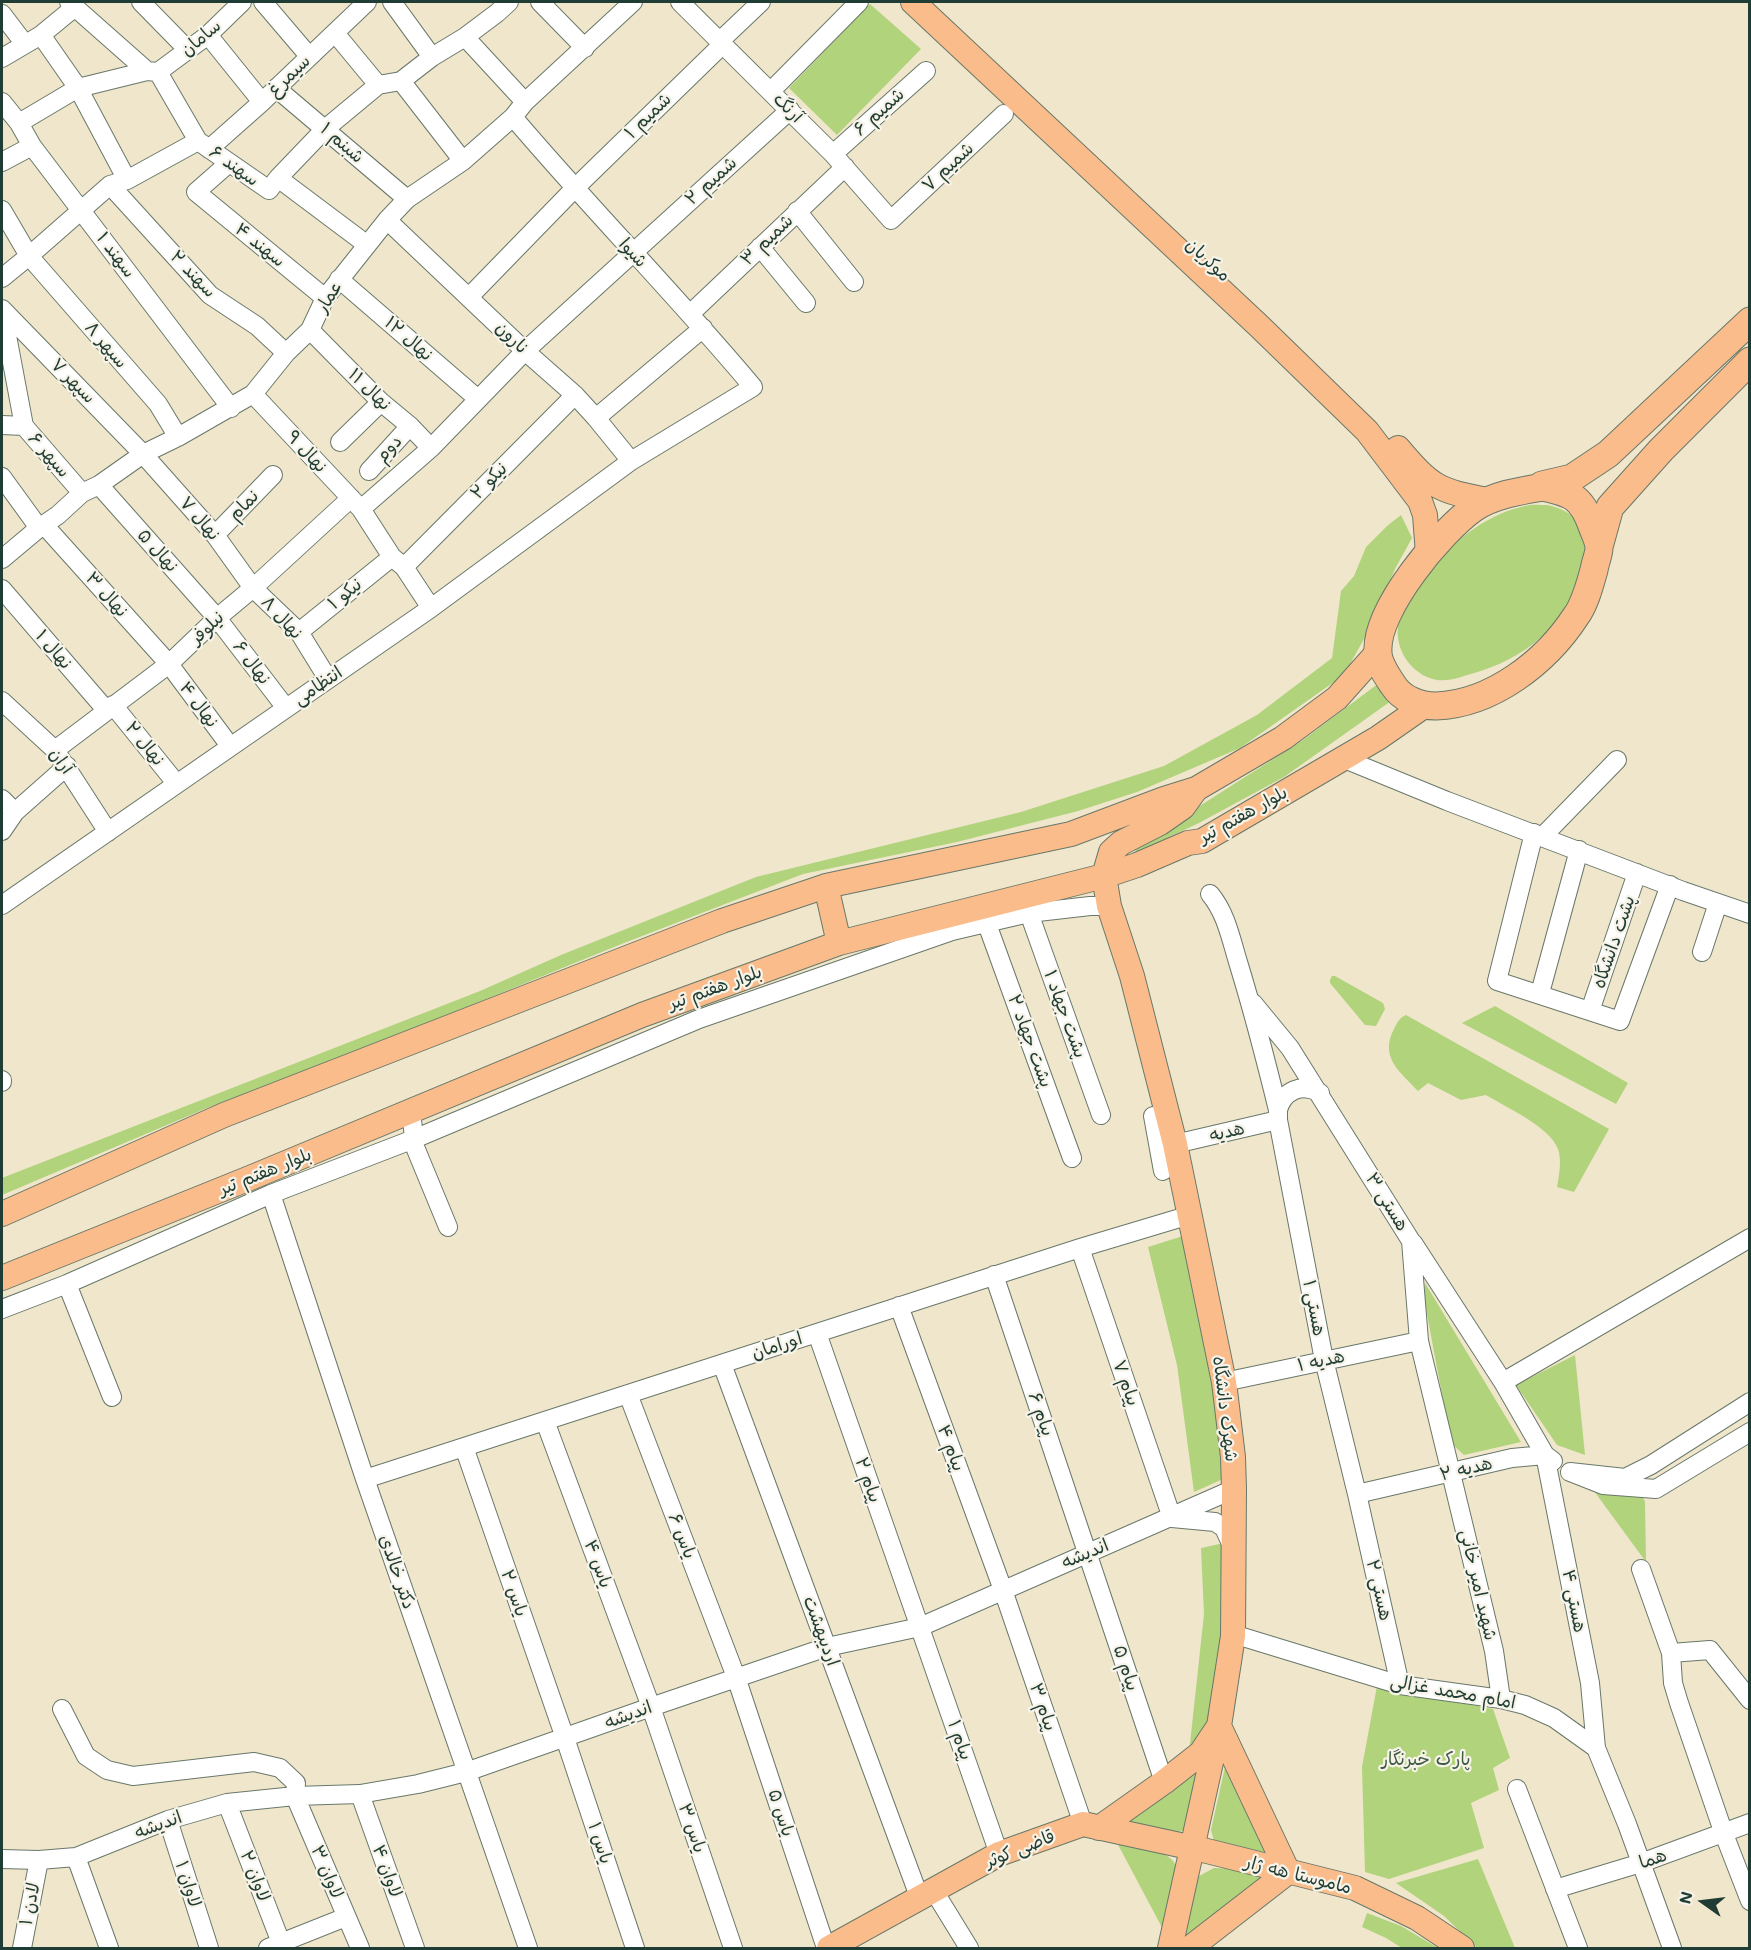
<!DOCTYPE html>
<meta charset="utf-8">
<style>
body{margin:0}
#map{position:relative;width:1751px;height:1950px;overflow:hidden;background:#f0e6cb;font-family:Mali,sans-serif}
canvas{display:block}
.frame{position:absolute;inset:0;border:3px solid #1f3d34;pointer-events:none}
.north{position:absolute;left:1673px;top:1872px;width:60px;height:60px;-webkit-text-stroke:4px #f7f3e8;paint-order:stroke;rotate:284deg;font-size:16px;font-weight:700;line-height:24px;text-align:center;color:#1f3d34}
.north::after{content:'';display:block;margin:auto;width:21px;height:27px;background:#1f3d34;clip-path:polygon(50% 0,100% 100%,50% 72%,0 100%)}
</style>
<div id="map">
<canvas width="1751" height="1950"></canvas>
<div class="frame"></div>
<div class="north">N</div>
</div>
<script>
const context = document.querySelector('canvas').getContext('2d');
context.lineJoin = 'round';
function fillPath(path, color) {
  context.fillStyle = color;
  context.fill(path, 'evenodd');
}
function trace(path, color, width, dash) {
  context.strokeStyle = color;
  context.lineWidth = width;
  context.lineCap = dash ? 'butt' : 'round';
  context.setLineDash(dash || []);
  context.stroke(path);
}
function label(font, color, halo, rows, align = 'center') {
  context.font = font + ' Mali,"Playpen Sans Arabic",sans-serif';
  context.lineWidth = 4.5;
  context.setLineDash([]);
  context.textBaseline = 'middle';
  context.strokeStyle = halo;
  context.fillStyle = color;
  for (const [text, x, y, turn = 0] of rows) {
    context.save();
    context.translate(x, y);
    context.rotate((+turn || 0) * Math.PI / 180);
    context.textAlign = isNaN(turn) ? turn : align;
    if (halo) context.strokeText(text, 0, 0);
    context.fillText(text, 0, 0);
    context.restore();
  }
}
const green = new Path2D(`
 M 870,4 L 921,49 L 837,135 L 789,88 Z
 M 1547,505 C 1577,511 1590,530 1586,560 C 1585,569 1579,578 1576,586 C 1573,592 1572,601 1568,607 C 1561,617 1543,636 1533,644 C 1512,660 1490,669 1464,676 C 1456,679 1446,681 1437,680 C 1409,675 1391,644 1400,618 C 1404,603 1414,591 1423,579 C 1447,546 1483,515 1525,506 C 1532,504 1540,505 1547,505 Z
 M 1401,515 L 1412,538 L 1395,569 L 1370,628 L 1344,675 L 1240,748 L 1137,792 L 1078,811 L 957,842 L 803,874 L 624,943 L 346,1056 L 207,1108 L 2,1195 L 2,1178 L 480,991 L 561,955 L 756,877 L 1021,812 L 1164,766 L 1257,715 L 1332,658 L 1341,591 L 1354,576 L 1366,547 L 1387,526 Z
 M 1379,683 L 1391,701 L 1284,777 L 1199,823 L 1135,853 L 1137,846 L 1303,740 Z
 M 1332,976 L 1335,976 L 1383,1003 L 1385,1009 L 1376,1026 L 1365,1025 L 1330,983 L 1330,980 Z
 M 1495,1006 L 1628,1083 L 1616,1104 L 1462,1023 Z
 M 1406,1015 L 1609,1129 L 1574,1192 L 1557,1187 C 1559,1175 1562,1161 1558,1149 C 1549,1126 1507,1108 1486,1095 L 1461,1100 L 1428,1083 L 1418,1091 C 1400,1072 1379,1057 1394,1029 C 1397,1023 1399,1018 1406,1015 Z
 M 1183,1236 C 1202,1317 1217,1395 1223,1479 L 1194,1492 L 1177,1365 L 1148,1247 Z
 M 1425,1283 L 1521,1442 L 1464,1455 L 1451,1443 L 1424,1298 Z
 M 1575,1355 L 1585,1455 L 1557,1445 L 1516,1385 Z
 M 1594,1491 L 1642,1495 L 1645,1502 L 1646,1562 Z
 M 1224,1543 L 1223,1631 L 1213,1730 L 1189,1753 L 1204,1614 L 1201,1548 Z
 M 1377,1686 L 1493,1709 L 1510,1758 L 1493,1768 L 1499,1790 L 1471,1803 L 1484,1848 L 1389,1879 L 1365,1872 L 1362,1767 Z
 M 1230,1759 L 1275,1857 L 1214,1841 L 1211,1830 L 1225,1767 Z
 M 1203,1764 L 1188,1829 L 1179,1832 L 1123,1822 Z
 M 1115,1839 C 1129,1843 1165,1850 1173,1861 C 1185,1876 1170,1918 1166,1935 Z
 M 1478,1859 L 1515,1948 L 1477,1948 L 1444,1916 L 1396,1883 Z
 M 1214,1868 L 1239,1869 L 1268,1877 L 1182,1945 L 1199,1876 Z
 M 1367,1913 L 1401,1926 L 1438,1948 L 1402,1948 L 1386,1938 L 1362,1927 Z`);
const minor = new Path2D(`
 M 69,2 L 147,71 L 158,72 L 198,141 L 269,190 L 278,178 L 366,244
 M 141,2 L 188,50
 M 263,2 L 309,56
 M 392,2 L 432,57
 M 540,2 L 585,48
 M 680,2 L 833,154 L 891,220 L 1004,114
 M 2,14 L 24,43
 M 335,33 L 378,85
 M 41,35 L 78,88 L 127,180
 M 208,35 L 262,102
 M 465,37 L 525,102
 M 720,41 L 761,2
 M 2,58 L 41,35 L 75,7
 M 158,72 L 208,35 L 242,2
 M 401,81 L 463,161
 M 276,88 L 407,199
 M 771,91 L 859,2
 M 2,102 L 19,123 L 32,146 L 231,408
 M 19,123 L 78,88 L 147,71
 M 209,149 L 262,102 L 367,2
 M 833,154 L 926,71
 M 2,162 L 32,146
 M 229,163 L 196,192 L 325,298
 M 278,178 L 325,129 L 378,85 L 401,81 L 432,57 L 465,37 L 497,13 L 509,2
 M 110,185 L 210,295 L 257,326 L 286,353
 M 2,210 L 29,256 L 158,404 L 178,437
 M 797,211 L 854,282
 M 387,220 L 525,351 L 575,395 L 596,418 L 631,461
 M 760,247 L 806,303
 M 2,278 L 29,256 L 110,185 L 127,180 L 198,141
 M 339,279 L 478,399
 M 469,297 L 574,189 L 723,44
 M 2,309 L 143,454 L 215,535 L 253,588 L 299,632 L 328,679
 M 2,309 L 24,426 L 82,493
 M 690,314 L 845,167
 M 310,330 L 381,402 L 410,426 L 431,448
 M 253,394 L 361,509 L 392,557 L 404,567 L 431,608
 M 596,418 L 703,328
 M 2,425 L 24,426
 M 340,442 L 381,402
 M 369,471 L 410,426
 M 2,477 L 39,528
 M 99,485 L 217,618 L 286,708
 M 361,509 L 431,448 L 525,351 L 790,110
 M 45,526 L 169,664 L 230,746
 M 215,535 L 273,475
 M 2,559 L 39,528 L 58,515 L 82,493 L 99,485 L 143,454 L 178,437 L 253,394 L 286,353 L 310,330 L 325,298 L 387,220 L 407,199 L 463,161 L 513,117 L 525,102 L 633,2
 M 404,567 L 575,395
 M 2,589 L 107,711
 M 299,632 L 392,557
 M 2,701 L 55,750 L 108,832
 M 113,705 L 176,783
 M 55,750 L 169,664 L 217,618 L 253,588 L 351,498
 M 1342,758 L 1447,801 L 1683,891 L 1750,914
 M 2,799 L 15,812
 M 2,831 L 15,812 L 67,766
 M 1534,833 L 1497,981 L 1620,1021 L 1670,885
 M 1543,836 L 1617,760
 M 1210,894 C 1226,913 1231,939 1238,962 C 1253,1011 1266,1061 1278,1110 L 1278,1120 L 1324,1360 L 1357,1494 L 1400,1685
 M 2,905 L 431,608 L 631,461 L 753,387 C 676,295 591,209 513,117
 M 1029,913 L 1101,1115
 M 987,924 L 1072,1158
 M 1702,952 L 1718,903
 M 1540,993 L 1579,850
 M 1253,1003 L 1290,1048 L 1411,1241 L 1419,1341 L 1494,1651 L 1501,1699
 M 1590,1011 L 1637,873
 M 2,1080 L 2,1082
 M 1278,1110 C 1283,1091 1302,1082 1320,1093
 M 411,1111 L 415,1147 L 448,1227
 M 1153,1116 L 1163,1171
 M 1175,1144 L 1278,1120
 M 271,1194 L 365,1479 L 528,1948
 M 1413,1243 L 1503,1382 L 1545,1455 L 1590,1683 L 1596,1748
 M 1080,1248 L 1172,1518 L 1215,1522 L 1224,1528 L 1233,1548
 M 994,1275 L 1164,1782
 M 67,1284 L 112,1397
 M 899,1306 L 1003,1590 L 1083,1824
 M 2,1309 L 67,1284 L 271,1194 L 414,1139 L 699,1019 L 952,931 L 1029,913 L 1090,906 L 1109,906
 M 817,1333 L 999,1854
 M 722,1364 L 920,1899
 M 1224,1382 L 1419,1341
 M 1503,1382 L 1750,1238
 M 628,1394 L 736,1677 L 826,1948
 M 1750,1402 L 1651,1465 L 1625,1478 L 1570,1472 L 1603,1485 L 1656,1489 L 1750,1432
 M 545,1421 L 651,1707 L 733,1948
 M 464,1447 L 565,1738 L 635,1948
 M 365,1479 L 1080,1248 L 1190,1215
 M 1357,1494 L 1512,1458 L 1545,1455 L 1553,1461
 M 1641,1569 L 1671,1653 L 1673,1683 L 1679,1703 L 1724,1834 L 1750,1901
 M 1233,1634 L 1400,1685 L 1501,1699 L 1525,1705 L 1554,1718 L 1596,1748 L 1627,1824 L 1672,1948
 M 1671,1653 L 1710,1650 L 1750,1700
 M 62,1709 L 86,1756 L 107,1770 L 133,1776 L 254,1762 L 280,1768 L 296,1783 L 295,1796 L 360,1948
 M 1517,1789 L 1578,1948
 M 360,1794 L 415,1948
 M 227,1803 L 283,1948
 M 168,1820 L 209,1948
 M 76,1857 L 109,1948
 M 2,1859 L 39,1860 L 76,1857 L 168,1820 L 227,1803 L 295,1796 L 360,1794 L 418,1784 L 466,1772 L 651,1707 L 827,1647 L 920,1627 L 1234,1489
 M 1555,1889 L 1641,1863 L 1750,1823
 M 934,1891 L 969,1948
 M 22,1948 L 39,1860
 M 268,1948 L 346,1917`);
const major = new Path2D(`
 M 913,2 L 1259,326 L 1367,431 L 1420,501 L 1425,515 L 1428,554
 M 1398,448 C 1431,487 1438,491 1488,500
 M 826,886 L 839,943
 M 2,1214 L 224,1115 L 722,921 L 826,886 L 1071,834 L 1164,799 L 1196,789 L 1283,738 L 1337,698 L 1378,652
 M 2,1278 L 250,1178 L 642,1015 L 839,943 L 1104,876 L 1137,865 L 1188,843 L 1202,841 L 1378,738 L 1424,706
 M 1099,1828 L 1164,1782 L 1201,1753 L 1219,1726 L 1288,1872 L 1190,1948
 M 829,1948 L 999,1854 L 1083,1824 L 1203,1850 L 1355,1888 L 1417,1918 L 1462,1948
 M 1170,1948 L 1219,1726 L 1233,1636 L 1234,1489 L 1233,1457 L 1224,1382 L 1175,1144 L 1132,976 L 1109,906 L 1104,876 L 1111,852 L 1121,843 L 1160,823 L 1183,807 L 1196,789`);
const highway = new Path2D(`
 M 1542,485 L 1572,478 L 1608,454 L 1750,321
 M 1543,487 C 1572,493 1582,498 1592,526 C 1594,532 1599,541 1599,548 C 1599,554 1595,563 1594,570 C 1590,584 1585,604 1576,616 C 1546,662 1492,704 1436,706 C 1419,706 1402,699 1393,685 C 1387,676 1378,663 1378,652 C 1375,610 1441,531 1474,508 C 1494,495 1519,491 1543,487 Z
 M 1599,547 L 1610,507 L 1661,450 L 1750,361`);
const streetNames = [
 ["سامان",201,38,-40],
 ["سیمرغ",289,76,-44],
 ["آرنگ",788,108,45],
 ["شمیم ۶",879,112,-42],
 ["شمیم ۱",648,116,-44],
 ["شبنم ۱",342,143,41],
 ["سهند ۶",234,166,35],
 ["شمیم ۷",948,167,-43],
 ["شمیم ۲",711,181,-42],
 ["شمیم ۳",767,240,-44],
 ["سهند ۴",260,245,39],
 ["شیوا",633,253,47],
 ["سهند ۱",116,255,53],
 ["موکریان",1208,260,43],
 ["سهند ۲",193,274,46],
 ["عمار",329,297,-59],
 ["نارون",512,338,44],
 ["نهال ۱۲",409,339,41],
 ["سپهر ۸",106,345,49],
 ["سپهر ۷",73,381,45],
 ["نهال ۱۱",370,390,44],
 ["دوم",389,449,-48],
 ["نهال ۹",307,452,47],
 ["سپهر ۶",49,455,49],
 ["نیکو ۲",489,481,-45],
 ["نمام",244,505,-46],
 ["نهال ۷",200,519,49],
 ["نهال ۵",158,551,48],
 ["نیکو ۱",345,594,-39],
 ["نهال ۳",107,595,48],
 ["نهال ۸",282,618,47],
 ["نیلوفر",207,628,-43],
 ["نهال ۱",54,650,49],
 ["نهال ۶",252,663,53],
 ["انتظامی",318,686,-34],
 ["نهال ۴",199,705,53],
 ["نهال ۲",145,744,51],
 ["آران",61,761,53],
 ["بلوار هفتم تیر",1243,815,-29],
 ["پشت دانشگاه",1614,942,-71],
 ["بلوار هفتم تیر",715,988,-20],
 ["پشت جهاد ۱",1065,1014,70],
 ["پشت جهاد ۲",1030,1041,70],
 ["هدیه",1227,1132,-13],
 ["بلوار هفتم تیر",265,1172,-22],
 ["هستی ۳",1387,1202,58],
 ["هستی ۱",1314,1308,79],
 ["اورامان",777,1346,-18],
 ["هدیه ۱",1321,1361,-12],
 ["پیام ۷",1126,1383,71],
 ["شهرک دانشگاه",1225,1409,83],
 ["پیام ۶",1041,1414,71],
 ["پیام ۴",951,1448,70],
 ["هدیه ۲",1466,1469,-13],
 ["پیام ۲",868,1480,71],
 ["یاس ۶",682,1536,69],
 ["اندیشه",1085,1554,-23],
 ["یاس ۴",598,1564,70],
 ["دکتر خالدی",397,1572,71],
 ["شهید امیر خانی",1478,1585,77],
 ["هستی ۲",1379,1590,77],
 ["یاس ۲",514,1593,71],
 ["هستی ۴",1574,1601,79],
 ["اردیبهشت",821,1631,70],
 ["پیام ۵",1126,1668,72],
 ["امام محمد غزالی",1453,1692,10],
 ["پیام ۳",1043,1707,71],
 ["اندیشه",628,1715,-20],
 ["پیام ۱",960,1740,71],
 ["یاس ۵",781,1813,72],
 ["اندیشه",158,1825,-20],
 ["یاس ۳",692,1828,71],
 ["یاس ۱",600,1843,72],
 ["قاضی کوثر",1020,1849,-22],
 ["هما",1653,1859,-19],
 ["لاوان ۴",387,1871,70],
 ["لاوان ۳",327,1872,67],
 ["ماموستا هه ژار",1298,1875,14],
 ["لاوان ۲",255,1876,69],
 ["لاوان ۱",188,1884,72],
 ["لادن ۱",30,1904,-79]
];
const parkNames = [
 ["پارک خبرنگار",1426,1759]
];
fillPath(green, '#b0d37c');
trace(minor, '#687869', 20);
trace(major, '#687869', 26);
trace(highway, '#687869', 29);
trace(minor, '#fff', 18);
trace(major, '#fabc8b', 24);
trace(highway, '#fabc8b', 27);
label('18px', '#1f3d34', '#f7f3e8', streetNames);
label('18px', '#3c5b42', '#f7f3e8', parkNames);
</script>
